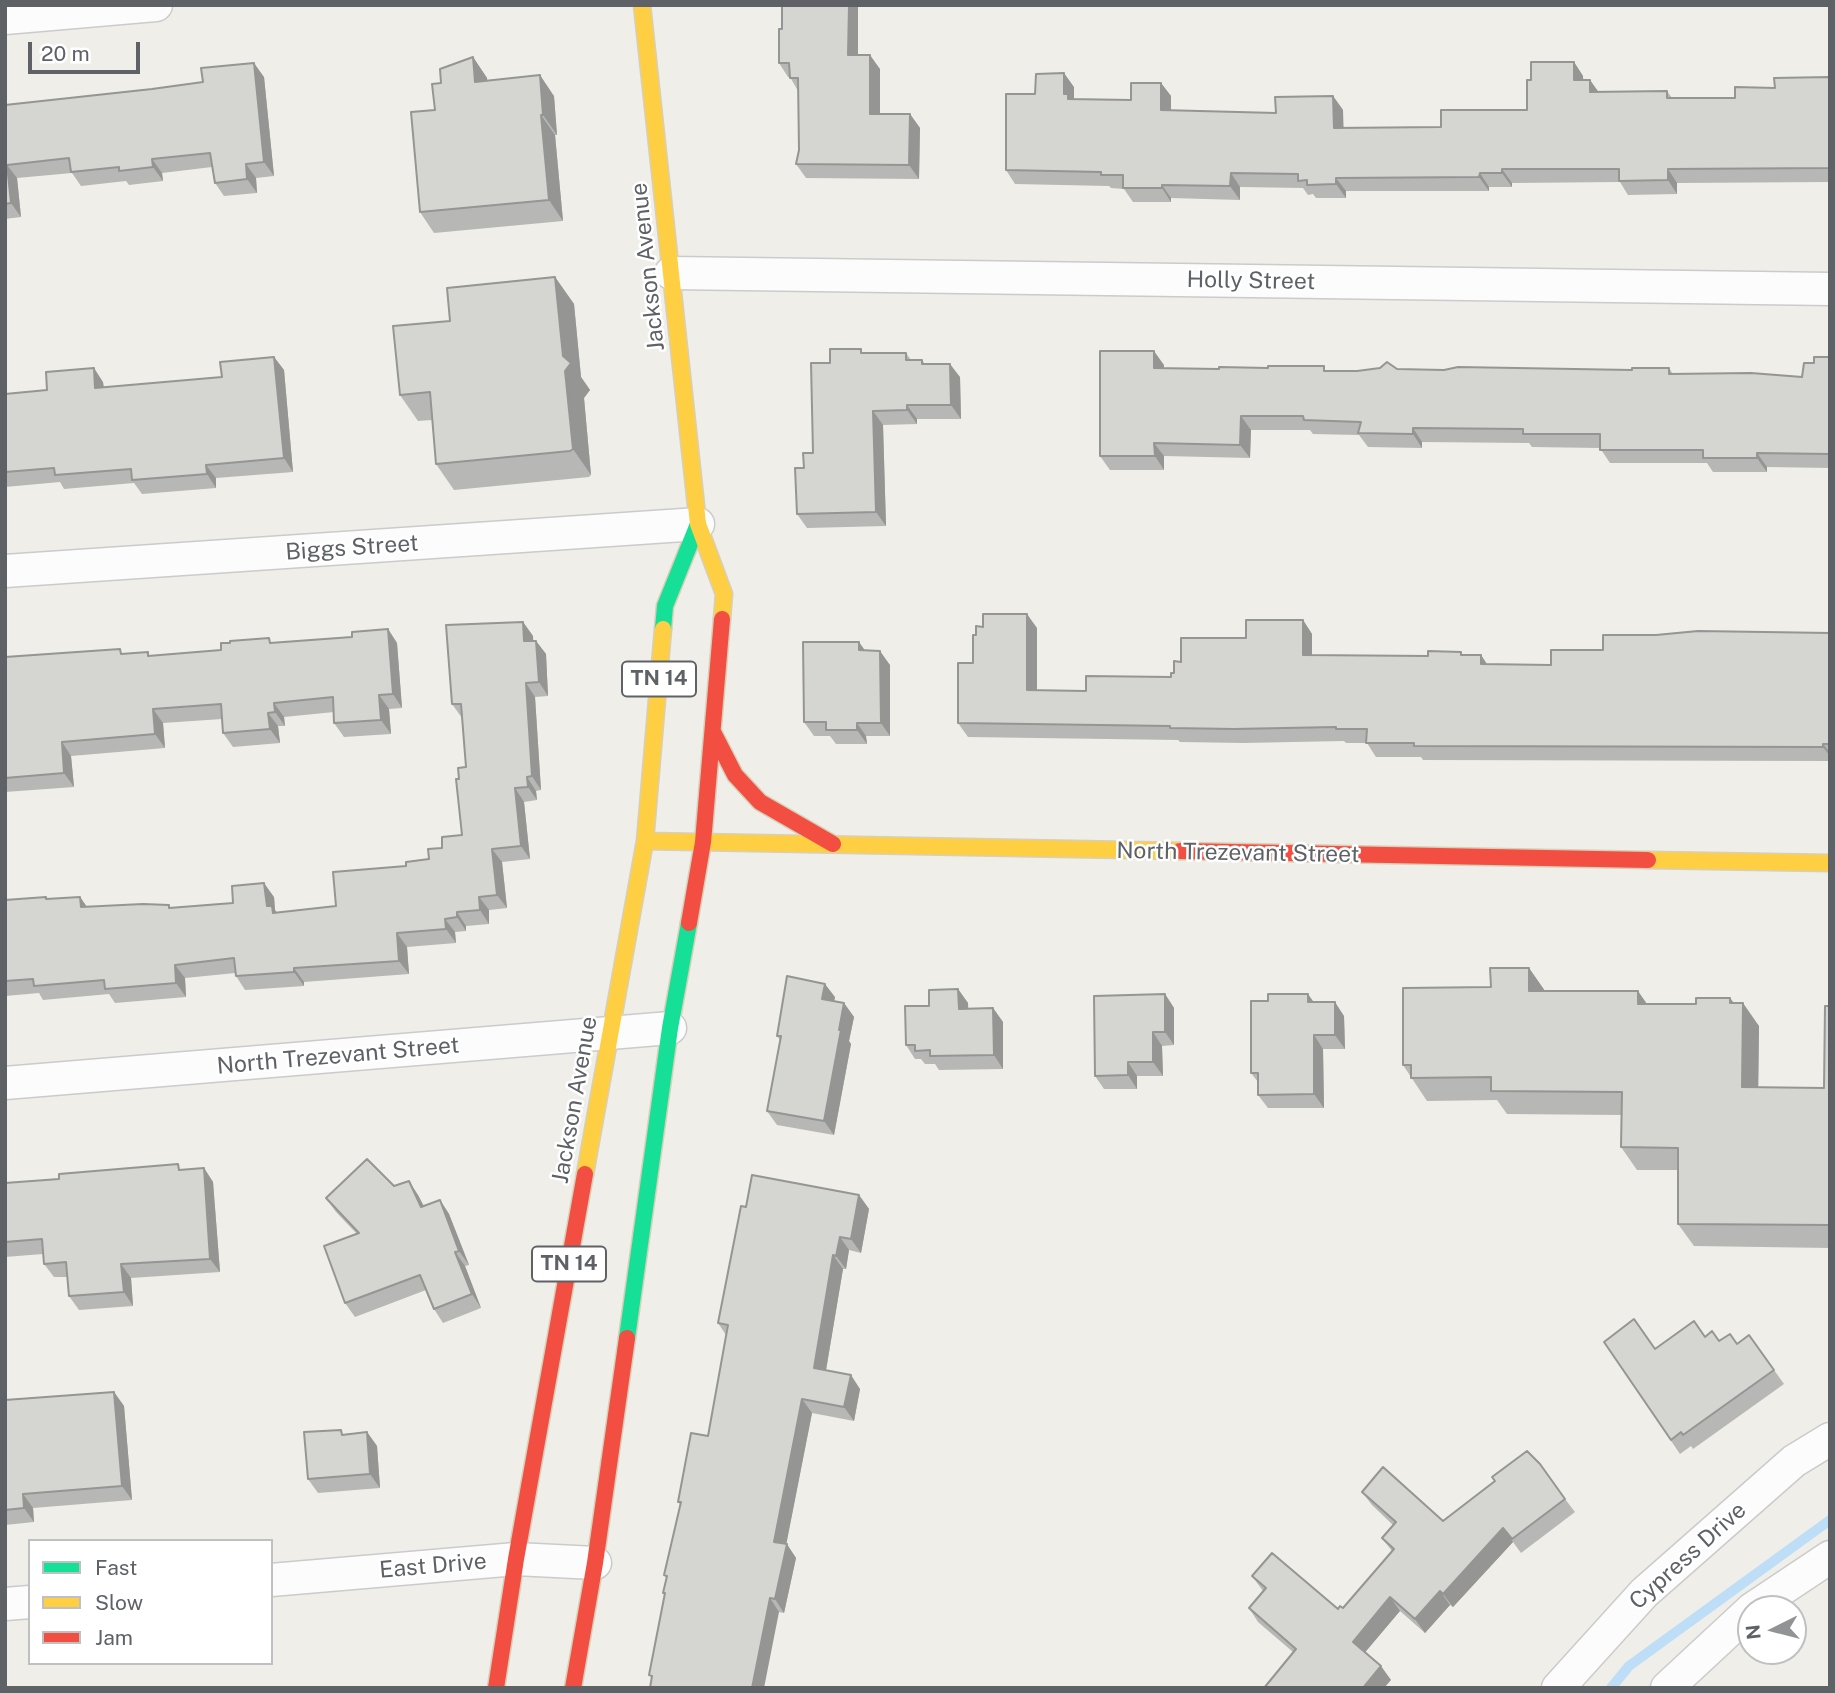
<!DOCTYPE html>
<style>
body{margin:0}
#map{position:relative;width:1835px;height:1693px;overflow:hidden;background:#efeee9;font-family:"Public Sans",sans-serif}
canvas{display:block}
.frame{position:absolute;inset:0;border:7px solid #5e6267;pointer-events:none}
.legend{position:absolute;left:28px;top:1539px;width:245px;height:126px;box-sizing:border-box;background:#fff;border:2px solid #bfc0c2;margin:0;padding:9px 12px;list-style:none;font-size:21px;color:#5e6267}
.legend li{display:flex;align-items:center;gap:14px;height:35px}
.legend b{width:35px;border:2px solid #bfc0c2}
.north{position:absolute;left:1737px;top:1595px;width:70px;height:70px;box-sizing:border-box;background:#fff;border:2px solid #bfc0c2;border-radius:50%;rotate:264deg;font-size:19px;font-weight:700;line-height:28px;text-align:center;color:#5e6267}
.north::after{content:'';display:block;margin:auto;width:24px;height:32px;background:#919394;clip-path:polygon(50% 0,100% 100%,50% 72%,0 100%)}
.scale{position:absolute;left:28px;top:42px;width:112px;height:32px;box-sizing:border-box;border:4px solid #5e6267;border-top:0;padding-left:9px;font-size:21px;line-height:24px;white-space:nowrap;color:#5e6267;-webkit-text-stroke:5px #fff;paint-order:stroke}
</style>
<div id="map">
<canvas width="1835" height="1693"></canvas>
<div class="frame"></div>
<ul class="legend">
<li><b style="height:9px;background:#16e098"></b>Fast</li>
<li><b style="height:9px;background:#ffcf43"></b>Slow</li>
<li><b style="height:9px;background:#f24e42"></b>Jam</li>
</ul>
<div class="north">N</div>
<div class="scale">20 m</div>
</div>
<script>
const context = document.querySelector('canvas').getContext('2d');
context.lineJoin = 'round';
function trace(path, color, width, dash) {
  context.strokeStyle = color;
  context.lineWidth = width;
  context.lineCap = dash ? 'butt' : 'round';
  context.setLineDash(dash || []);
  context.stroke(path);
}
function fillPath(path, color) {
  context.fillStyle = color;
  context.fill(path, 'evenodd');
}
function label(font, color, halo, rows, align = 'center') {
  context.font = font + ' "Public Sans",sans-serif';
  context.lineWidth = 5;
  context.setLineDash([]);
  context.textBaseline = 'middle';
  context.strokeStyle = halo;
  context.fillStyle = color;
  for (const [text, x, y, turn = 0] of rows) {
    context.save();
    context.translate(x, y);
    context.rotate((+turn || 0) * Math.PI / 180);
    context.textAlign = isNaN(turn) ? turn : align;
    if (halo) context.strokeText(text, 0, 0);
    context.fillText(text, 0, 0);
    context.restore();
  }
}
const stream = new Path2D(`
 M 1611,1688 L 1629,1666 L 1830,1520`);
const street = new Path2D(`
 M 5,18 L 156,5
 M 671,273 L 1830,289
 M 5,571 L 698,524
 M 5,1083 L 670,1028
 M 271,1580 L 516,1559 L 595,1563
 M 5,1604 L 30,1602
 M 1752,1609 L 1830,1557
 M 1558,1688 L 1644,1593 L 1794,1461 L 1830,1439
 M 1667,1688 L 1751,1610`);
const fast = new Path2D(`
 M 663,629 L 665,606 L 698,524
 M 627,1338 L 670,1028 L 689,923`);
const slow = new Path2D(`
 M 642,5 L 698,524 L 724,594 L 722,619
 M 645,841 L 1180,851
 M 1648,860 L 1830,863
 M 585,1174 L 645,841 L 663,629`);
const jam = new Path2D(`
 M 713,732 L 735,775 L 760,802 L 833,844
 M 1180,851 L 1648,860
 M 689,923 L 703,842 L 722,619
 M 496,1688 L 516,1559 L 585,1174
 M 573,1688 L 595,1563 L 627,1338`);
const wall = new Path2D(`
 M 782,29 L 858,55 L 880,69 L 880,114 L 910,114 L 920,128 L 919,179 L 806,178 L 796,164 L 799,150 L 798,91 L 790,77 L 788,77 L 779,63 Z
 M 473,57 L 487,78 L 487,80 L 554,96 L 557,135 L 555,135 L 563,221 L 434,233 L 420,212 L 435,110 Z
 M 1574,62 L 1583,76 L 1583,80 L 1590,80 L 1598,92 L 1667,91 L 1672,98 L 1735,98 L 1775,88 L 1830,77 L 1830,182 L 1677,183 L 1677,194 L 1628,195 L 1620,182 L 1512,183 L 1512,187 L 1489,187 L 1489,191 L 1346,191 L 1346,198 L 1316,198 L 1313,194 L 1308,195 L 1303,188 L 1240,187 L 1240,200 L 1171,198 L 1171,202 L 1133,202 L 1124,189 L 1111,188 L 1109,186 L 1015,184 L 1006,170 L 1035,94 L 1074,87 L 1074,99 L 1131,100 L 1161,83 L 1171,96 L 1171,111 L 1276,113 L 1333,96 L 1343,110 L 1343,128 L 1441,127 L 1527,110 L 1531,80 Z
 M 264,77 L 274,176 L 256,178 L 257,193 L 224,196 L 215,183 L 212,167 L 162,173 L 163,181 L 129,185 L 126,181 L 81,186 L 72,173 L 17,178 L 21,217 L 5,219 L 5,105 Z
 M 555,277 L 574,304 L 581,377 L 590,390 L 584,398 L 591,475 L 589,477 L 454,490 L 436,464 L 432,420 L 418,421 L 400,395 L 450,321 Z
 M 864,353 L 906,353 L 911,360 L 922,360 L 925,364 L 960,377 L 961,419 L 917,419 L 917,424 L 883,425 L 886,526 L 807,528 L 797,514 L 804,468 L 813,453 L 830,363 Z
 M 274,357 L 284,370 L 293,472 L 216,478 L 216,488 L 142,494 L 134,483 L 64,489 L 60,482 L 5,487 L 5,394 L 47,390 L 103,382 L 104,387 L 222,377 Z
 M 1830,357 L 1830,468 L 1767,467 L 1767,472 L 1713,472 L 1707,463 L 1610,463 L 1600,448 L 1532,447 L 1529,443 L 1422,442 L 1422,448 L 1368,447 L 1359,435 L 1313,434 L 1310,430 L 1251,430 L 1250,458 L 1164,456 L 1164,470 L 1110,470 L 1100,456 L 1164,365 L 1164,368 L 1357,371 L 1397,369 L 1632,370 L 1669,368 L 1673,374 L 1802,377 L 1814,363 Z
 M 1303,620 L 1312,634 L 1312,655 L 1428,656 L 1461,652 L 1463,655 L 1481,655 L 1487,664 L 1551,665 L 1603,650 L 1830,633 L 1830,761 L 1423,760 L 1421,757 L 1376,757 L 1367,743 L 1346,743 L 1344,741 L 1243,743 L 1180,742 L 1178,740 L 968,737 L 958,723 L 973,663 L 976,635 L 983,627 L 1037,628 L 1037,690 L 1086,691 L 1171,677 L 1181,662 L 1246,638 Z
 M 523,622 L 533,636 L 533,641 L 536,641 L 546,654 L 548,696 L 535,697 L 541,790 L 536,791 L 537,800 L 524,802 L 530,859 L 502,862 L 507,908 L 489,910 L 489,924 L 466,926 L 466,931 L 455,932 L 456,943 L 407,947 L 409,974 L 304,982 L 304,986 L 245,990 L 236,976 L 235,973 L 185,978 L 186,997 L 115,1003 L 109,994 L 43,1000 L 39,993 L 5,996 L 5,900 L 48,899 L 80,897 L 87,907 L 171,908 L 233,903 L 274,897 L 275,910 L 277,913 L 336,906 L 406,866 L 429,859 L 442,848 L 462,835 L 459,779 L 466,767 L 462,718 L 452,704 Z
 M 388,629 L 397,643 L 402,708 L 389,709 L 391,734 L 344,737 L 334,723 L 334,712 L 284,717 L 285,726 L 278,726 L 280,743 L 233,747 L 223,733 L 222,719 L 163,723 L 165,748 L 71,756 L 74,787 L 5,792 L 5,657 L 124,654 L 151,656 L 221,650 L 273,643 L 352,637 Z
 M 865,651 L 890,665 L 890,736 L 866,736 L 867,744 L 836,744 L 830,736 L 814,736 L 804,722 Z
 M 1529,968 L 1545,991 L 1647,1004 L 1696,1004 L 1730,998 L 1734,1003 L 1759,1026 L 1758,1087 L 1824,1088 L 1830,1006 L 1830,1248 L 1694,1246 L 1678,1224 L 1678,1170 L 1637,1170 L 1621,1147 L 1621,1115 L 1507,1114 L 1497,1100 L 1427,1101 L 1403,1065 L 1491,987 Z
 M 958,989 L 968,1003 L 968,1009 L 993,1008 L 1003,1022 L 1003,1069 L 939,1070 L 935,1064 L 925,1064 L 921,1059 L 915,1059 L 906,1045 L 929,1006 Z
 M 1165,994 L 1174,1008 L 1174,1045 L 1162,1046 L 1163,1076 L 1137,1076 L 1137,1089 L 1104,1089 L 1095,1076 Z
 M 835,997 L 834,1001 L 844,1003 L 854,1017 L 849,1041 L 851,1044 L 834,1135 L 777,1125 L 767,1111 L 780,1040 L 777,1036 Z
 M 1314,1002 L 1344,1016 L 1345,1049 L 1323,1049 L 1324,1108 L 1268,1108 L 1258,1095 L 1258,1082 L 1251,1073 Z
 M 204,1168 L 213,1182 L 220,1272 L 131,1278 L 133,1306 L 79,1310 L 69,1296 L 68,1277 L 54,1277 L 44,1264 L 43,1254 L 5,1257 L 5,1183 Z
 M 394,1186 L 418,1195 L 424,1206 L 440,1200 L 449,1214 L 469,1265 L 465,1266 L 481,1308 L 443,1323 L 434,1309 L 426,1290 L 355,1317 L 345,1303 L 357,1234 L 336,1212 L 326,1198 Z
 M 859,1195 L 869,1209 L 861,1253 L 849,1250 L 846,1269 L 843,1269 L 826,1370 L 860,1389 L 854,1421 L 812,1413 L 786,1544 L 796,1558 L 784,1613 L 779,1612 L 652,1678 L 649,1675 L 665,1595 L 663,1593 L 667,1579 L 664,1575 L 680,1504 L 678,1502 L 708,1436 L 726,1335 L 718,1323 L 746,1207 Z
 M 1749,1335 L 1784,1384 L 1693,1449 L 1691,1446 L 1680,1454 L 1604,1342 L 1655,1349 L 1705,1337 L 1719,1341 L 1737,1344 Z
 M 114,1392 L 124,1406 L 132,1500 L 33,1508 L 34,1522 L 5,1525 L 5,1400 Z
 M 367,1432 L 377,1446 L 380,1488 L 318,1493 L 308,1479 L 345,1434 Z
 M 1362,1492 L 1443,1521 L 1565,1499 L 1575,1512 L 1521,1553 L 1513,1542 L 1453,1607 L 1450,1605 L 1425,1633 L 1400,1611 L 1365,1652 L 1391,1680 L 1293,1652 L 1258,1622 L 1249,1608 L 1263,1591 L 1252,1576 L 1338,1609 L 1343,1608 L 1392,1551 L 1382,1538 L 1393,1525 L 1372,1505 Z`);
const shadedWall = new Path2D(`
 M 849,5 L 858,5 L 858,68 L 848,55 Z
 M 870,55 L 880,69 L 880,127 L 870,114 Z
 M 473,57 L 487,78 L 490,102 L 475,82 Z
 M 1574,62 L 1583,76 L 1584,94 L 1574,80 Z
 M 254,63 L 264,77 L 274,176 L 264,162 Z
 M 1064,73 L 1074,87 L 1074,102 L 1078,113 L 1064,94 Z
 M 540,75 L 554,96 L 557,135 L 543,115 Z
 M 1590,80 L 1600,94 L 1590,92 Z
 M 1161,83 L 1171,96 L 1171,124 L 1161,110 Z
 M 1333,96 L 1343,110 L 1344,142 L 1334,128 Z
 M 910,114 L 920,128 L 919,179 L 909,165 Z
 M 541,115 L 555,135 L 563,221 L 549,200 Z
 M 152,159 L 162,173 L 163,181 L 153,167 Z
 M 246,164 L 256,178 L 257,193 L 247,179 Z
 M 7,165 L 17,178 L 21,217 L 11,203 Z
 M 1502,169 L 1512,183 L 1512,187 L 1502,173 Z
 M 1668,169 L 1677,183 L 1677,194 L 1668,180 Z
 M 1231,173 L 1240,187 L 1240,200 L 1230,186 Z
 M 1480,173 L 1489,187 L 1489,191 L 1479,177 Z
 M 1336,178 L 1346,191 L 1346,198 L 1336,184 Z
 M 1162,185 L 1171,198 L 1171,202 L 1162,188 Z
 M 555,277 L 574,304 L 581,377 L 590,390 L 584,398 L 591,475 L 573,449 Z
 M 1154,351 L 1164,365 L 1164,382 L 1154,368 Z
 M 274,357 L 284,370 L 293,472 L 284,458 Z
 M 950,364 L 960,377 L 961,419 L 951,405 Z
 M 94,368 L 103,382 L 105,402 L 95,388 Z
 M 907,405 L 917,419 L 917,424 L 907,410 Z
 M 873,411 L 883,425 L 886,526 L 876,512 Z
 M 1241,416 L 1251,430 L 1250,458 L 1240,445 Z
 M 1413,428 L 1422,442 L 1422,448 L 1413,434 Z
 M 1154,443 L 1164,456 L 1164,470 L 1155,456 Z
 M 1757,453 L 1767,467 L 1767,472 L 1757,458 Z
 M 206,465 L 216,478 L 216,488 L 207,474 Z
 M 1027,614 L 1037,628 L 1037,704 L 1027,690 Z
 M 1303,620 L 1312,634 L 1312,669 L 1303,655 Z
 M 523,622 L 533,636 L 534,655 L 524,641 Z
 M 388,629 L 397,643 L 402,708 L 393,694 Z
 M 536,641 L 546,654 L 548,696 L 539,682 Z
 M 859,642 L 869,656 L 859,650 Z
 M 880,651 L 890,665 L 890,736 L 881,723 Z
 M 1481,655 L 1490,669 L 1481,664 Z
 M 526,683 L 535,697 L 541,790 L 532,776 Z
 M 379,695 L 389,709 L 391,734 L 381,720 Z
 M 274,703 L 284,717 L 285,726 L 275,712 Z
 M 153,709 L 163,723 L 165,748 L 155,734 Z
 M 268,713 L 278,726 L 280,743 L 270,729 Z
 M 857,723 L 866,736 L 867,744 L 857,730 Z
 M 62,742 L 71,756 L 74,787 L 64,773 Z
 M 1823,744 L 1830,753 L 1830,756 L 1823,747 Z
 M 527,777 L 536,791 L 537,800 L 528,787 Z
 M 515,788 L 524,802 L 530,859 L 521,846 Z
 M 492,849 L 502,862 L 507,908 L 497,895 Z
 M 264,883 L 274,897 L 275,910 L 282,920 L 283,927 L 267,906 Z
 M 80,897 L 89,910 L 81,907 Z
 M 479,897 L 489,910 L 489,924 L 480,910 Z
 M 457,912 L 466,926 L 466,931 L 457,917 Z
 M 445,919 L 455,932 L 456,943 L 446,929 Z
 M 397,933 L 407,947 L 409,974 L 399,961 Z
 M 175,965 L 185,978 L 186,997 L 176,983 Z
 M 294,968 L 304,982 L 304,986 L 294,972 Z
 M 1529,968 L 1545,991 L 1529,991 Z
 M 825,984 L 835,997 L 832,1013 L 822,999 Z
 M 958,989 L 968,1003 L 969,1023 L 959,1009 Z
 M 1638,991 L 1654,1014 L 1638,1004 Z
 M 1165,994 L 1174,1008 L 1174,1045 L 1165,1032 Z
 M 1308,994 L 1318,1008 L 1308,1002 Z
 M 1730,998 L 1743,1016 L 1743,1003 L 1759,1026 L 1758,1110 L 1742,1087 Z
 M 1335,1002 L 1344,1016 L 1345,1049 L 1335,1035 Z
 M 844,1003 L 854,1017 L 849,1041 L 851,1044 L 834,1135 L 824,1121 Z
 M 993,1008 L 1003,1022 L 1003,1069 L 994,1055 Z
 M 1153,1032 L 1162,1046 L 1163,1076 L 1153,1062 Z
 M 1314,1035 L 1323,1049 L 1324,1108 L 1314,1094 Z
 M 1128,1062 L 1137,1076 L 1137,1089 L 1128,1075 Z
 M 204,1168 L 213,1182 L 220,1272 L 210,1259 Z
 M 409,1181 L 418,1195 L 431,1221 L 421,1207 Z
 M 859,1195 L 869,1209 L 861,1253 L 851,1239 Z
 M 440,1200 L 449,1214 L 469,1265 L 459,1251 Z
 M 840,1237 L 849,1250 L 846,1269 L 836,1256 Z
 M 455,1252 L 465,1266 L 481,1308 L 472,1294 Z
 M 833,1255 L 843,1269 L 824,1382 L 814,1368 Z
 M 121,1264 L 131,1278 L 133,1306 L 124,1292 Z
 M 851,1375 L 860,1389 L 854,1421 L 844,1407 Z
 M 114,1392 L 124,1406 L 132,1500 L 122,1486 Z
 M 802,1399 L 812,1413 L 784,1556 L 774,1542 Z
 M 367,1432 L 377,1446 L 380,1488 L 370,1474 Z
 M 23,1494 L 33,1508 L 34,1522 L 24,1508 Z
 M 1503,1528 L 1513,1542 L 1453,1607 L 1443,1594 Z
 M 787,1544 L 796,1558 L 784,1613 L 775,1599 Z
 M 1440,1591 L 1450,1605 L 1425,1633 L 1415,1619 Z
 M 1390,1597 L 1400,1611 L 1362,1656 L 1353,1642 Z
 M 770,1598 L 779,1612 L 764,1688 L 752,1688 Z
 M 1381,1666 L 1391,1680 L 1384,1688 L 1363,1688 Z`);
const building = new Path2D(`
 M 782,5 L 849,5 L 848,55 L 870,55 L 870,114 L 910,114 L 909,165 L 796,164 L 799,150 L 798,78 L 790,78 L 789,63 L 779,63 L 779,29 L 782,29 Z
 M 473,57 L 475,82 L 540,75 L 543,115 L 541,115 L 549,200 L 420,212 L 411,112 L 435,110 L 432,84 L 441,83 L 440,69 Z
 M 1531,62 L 1574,62 L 1574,80 L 1590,80 L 1590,92 L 1667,91 L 1667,98 L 1735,98 L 1735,87 L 1775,88 L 1774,78 L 1830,77 L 1830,168 L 1668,169 L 1668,180 L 1619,181 L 1619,169 L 1502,169 L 1502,173 L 1480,173 L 1479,177 L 1336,178 L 1336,184 L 1307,185 L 1307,180 L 1298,181 L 1298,174 L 1231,173 L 1230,186 L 1162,185 L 1162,188 L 1123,188 L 1123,175 L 1101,175 L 1101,172 L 1006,170 L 1006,94 L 1035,94 L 1036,74 L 1064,73 L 1064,94 L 1068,94 L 1068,99 L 1131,100 L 1131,83 L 1161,83 L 1161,110 L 1276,113 L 1275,97 L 1333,96 L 1334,128 L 1441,127 L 1441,110 L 1527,110 L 1527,80 L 1531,80 Z
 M 254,63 L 264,162 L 246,164 L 247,179 L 215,183 L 210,153 L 152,159 L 153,167 L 119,171 L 119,167 L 71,172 L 69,158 L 7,165 L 11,203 L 5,204 L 5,105 L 152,89 L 203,82 L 201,68 Z
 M 555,277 L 563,356 L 571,363 L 565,371 L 573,449 L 570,451 L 436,464 L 430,392 L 400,395 L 393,326 L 450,321 L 447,288 Z
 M 830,349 L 861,349 L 861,353 L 906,353 L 906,360 L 922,360 L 922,364 L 950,364 L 951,405 L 907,405 L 907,410 L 873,411 L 876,512 L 797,514 L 795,468 L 804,468 L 803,453 L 813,453 L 811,363 L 830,363 Z
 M 1100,351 L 1154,351 L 1154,368 L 1219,369 L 1219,367 L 1268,368 L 1268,366 L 1324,366 L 1324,371 L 1357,371 L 1380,368 L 1387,362 L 1397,369 L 1444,370 L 1458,367 L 1632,370 L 1632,368 L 1669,368 L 1669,374 L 1751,373 L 1802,377 L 1804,363 L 1814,363 L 1814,357 L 1830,357 L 1830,454 L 1757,453 L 1757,458 L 1703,458 L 1703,450 L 1600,450 L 1600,434 L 1523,434 L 1523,429 L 1413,428 L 1413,434 L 1358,433 L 1361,422 L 1304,420 L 1303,416 L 1241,416 L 1240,445 L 1154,443 L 1155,456 L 1100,456 Z
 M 274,357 L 284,458 L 206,465 L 207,474 L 132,480 L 131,469 L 55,475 L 54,468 L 5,472 L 5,394 L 47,390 L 46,372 L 94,368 L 95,388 L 222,377 L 220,362 Z
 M 983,614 L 1027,614 L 1027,690 L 1086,691 L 1086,676 L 1171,677 L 1171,673 L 1174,673 L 1174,661 L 1181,662 L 1181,638 L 1246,638 L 1246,620 L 1303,620 L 1303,655 L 1428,656 L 1428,651 L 1461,652 L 1461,655 L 1481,655 L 1481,664 L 1551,665 L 1551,650 L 1603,650 L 1603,635 L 1656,635 L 1698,631 L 1830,633 L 1830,744 L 1823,744 L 1823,747 L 1414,746 L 1414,743 L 1366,743 L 1367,729 L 1336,729 L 1336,727 L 1234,729 L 1170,728 L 1170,726 L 958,723 L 958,663 L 973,663 L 973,635 L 976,635 L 976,626 L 983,627 Z
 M 523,622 L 524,641 L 536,641 L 539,682 L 526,683 L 532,776 L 527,777 L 528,787 L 515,788 L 521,846 L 492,849 L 497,895 L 479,897 L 480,910 L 457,912 L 457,917 L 445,919 L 446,929 L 397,933 L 399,961 L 294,968 L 294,972 L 236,976 L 234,958 L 175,965 L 176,983 L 105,989 L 104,980 L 34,986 L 33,979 L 5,981 L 5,900 L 46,897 L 46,899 L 80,897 L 81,907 L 143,904 L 169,905 L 169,908 L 233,903 L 232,886 L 264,883 L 267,906 L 272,906 L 273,913 L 336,906 L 333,872 L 406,866 L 406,862 L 429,859 L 428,849 L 442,848 L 442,837 L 462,835 L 456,779 L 459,779 L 458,768 L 466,767 L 461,704 L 452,704 L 446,625 Z
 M 388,629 L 393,694 L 379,695 L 381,720 L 334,723 L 333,697 L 274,703 L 275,712 L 268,713 L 270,729 L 223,733 L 221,704 L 153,709 L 155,734 L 62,742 L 64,773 L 5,778 L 5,657 L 120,649 L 121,654 L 148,652 L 148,656 L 221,650 L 221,643 L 230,643 L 230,641 L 269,638 L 270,643 L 352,637 L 352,632 Z
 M 803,642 L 859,642 L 859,650 L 880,651 L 881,723 L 857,723 L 857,730 L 826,730 L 826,722 L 804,722 Z
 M 1490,968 L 1529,968 L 1529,991 L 1638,991 L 1638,1004 L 1696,1004 L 1696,998 L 1730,998 L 1730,1003 L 1743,1003 L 1742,1087 L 1824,1088 L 1825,1006 L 1830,1006 L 1830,1225 L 1678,1224 L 1678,1148 L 1621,1147 L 1622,1092 L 1491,1091 L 1491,1077 L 1411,1078 L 1411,1065 L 1403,1065 L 1403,988 L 1491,987 Z
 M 787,976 L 825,984 L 822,999 L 844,1003 L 839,1030 L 841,1030 L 824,1121 L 767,1111 L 781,1036 L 777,1036 Z
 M 958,989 L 959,1009 L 993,1008 L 994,1055 L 930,1056 L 930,1050 L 915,1051 L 915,1045 L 906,1045 L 905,1006 L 929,1006 L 929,990 Z
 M 1165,994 L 1165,1032 L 1153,1032 L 1153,1062 L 1128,1062 L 1128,1075 L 1095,1076 L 1094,996 Z
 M 1268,994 L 1308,994 L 1308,1002 L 1335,1002 L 1335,1035 L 1314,1035 L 1314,1094 L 1258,1095 L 1258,1073 L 1251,1073 L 1251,1001 L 1268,1001 Z
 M 367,1159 L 394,1186 L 409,1181 L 421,1207 L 440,1200 L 459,1251 L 455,1252 L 472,1294 L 434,1309 L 420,1275 L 345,1303 L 324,1246 L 359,1233 L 326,1198 Z
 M 178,1164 L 179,1170 L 204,1168 L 210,1259 L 121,1264 L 124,1292 L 69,1296 L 66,1262 L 44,1264 L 42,1239 L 5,1242 L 5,1183 L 59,1179 L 59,1174 Z
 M 752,1175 L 859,1195 L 851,1239 L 840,1237 L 836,1256 L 833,1255 L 814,1368 L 851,1375 L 844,1407 L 802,1399 L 774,1542 L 787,1544 L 775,1599 L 770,1598 L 752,1688 L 650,1688 L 652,1676 L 649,1675 L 665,1593 L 663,1593 L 667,1576 L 664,1575 L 681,1502 L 678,1502 L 691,1433 L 708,1436 L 728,1325 L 718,1323 L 741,1206 L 746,1207 Z
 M 1634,1319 L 1655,1349 L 1694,1321 L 1705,1337 L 1712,1331 L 1719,1341 L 1730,1334 L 1737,1344 L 1749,1335 L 1774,1370 L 1683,1435 L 1681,1432 L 1671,1440 L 1604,1342 Z
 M 114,1392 L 122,1486 L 23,1494 L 24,1508 L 5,1510 L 5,1400 Z
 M 341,1430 L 342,1435 L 367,1432 L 370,1474 L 308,1479 L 304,1432 Z
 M 1527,1451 L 1540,1464 L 1565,1499 L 1512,1539 L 1503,1528 L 1443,1594 L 1440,1591 L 1415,1619 L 1390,1597 L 1353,1642 L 1381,1666 L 1363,1688 L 1264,1688 L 1296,1649 L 1249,1608 L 1266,1588 L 1252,1576 L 1272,1553 L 1338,1609 L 1340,1606 L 1343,1608 L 1394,1549 L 1382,1538 L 1396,1522 L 1362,1492 L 1383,1467 L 1443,1521 L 1495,1481 L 1492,1477 Z`);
const shields = [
 [659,679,74],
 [569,1264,74]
];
const shieldNames = [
 ["TN 14",659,679],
 ["TN 14",569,1264]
];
const streetNames = [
 ["Jackson Avenue",648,267,-96],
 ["Holly Street",1251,281,1],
 ["Biggs Street",352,548,-4],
 ["North Trezevant Street",1238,853,1],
 ["North Trezevant Street",338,1056,-5],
 ["Jackson Avenue",575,1100,-80],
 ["Cypress Drive",1688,1556,-42],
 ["East Drive",433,1566,-5]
];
trace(stream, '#bedef8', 10);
trace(street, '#cbcbcb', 35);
trace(fast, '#d7cfb7', 19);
trace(slow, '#d7cfb7', 19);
trace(jam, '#d7cfb7', 19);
trace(street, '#fdfcfc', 32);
trace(fast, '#16e098', 16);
trace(slow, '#ffcf43', 16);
trace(jam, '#f24e42', 16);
fillPath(wall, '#b7b7b5');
fillPath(shadedWall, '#959593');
fillPath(building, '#d5d5d2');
trace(building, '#959593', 2);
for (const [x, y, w] of shields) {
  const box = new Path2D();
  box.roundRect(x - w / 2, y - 17.5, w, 35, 5);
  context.fillStyle = '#fff';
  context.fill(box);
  trace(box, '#5e6267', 2);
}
label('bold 21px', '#5e6267', null, shieldNames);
label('23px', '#5e6267', '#fff', streetNames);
</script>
